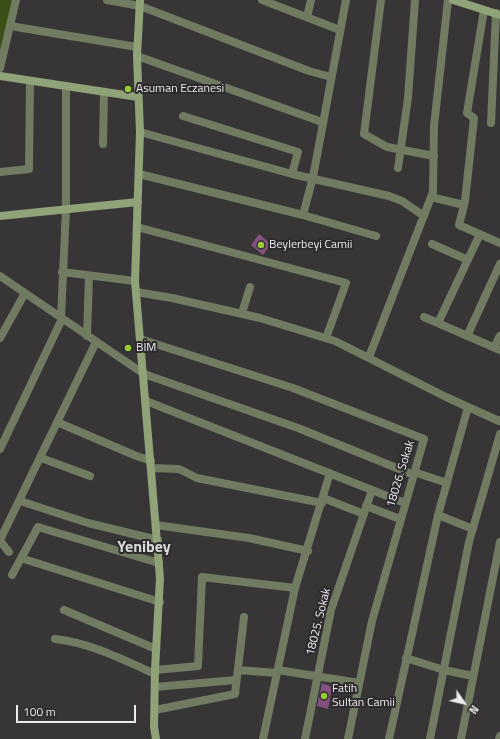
<!DOCTYPE html>
<meta charset="utf-8">
<style>
body{margin:0}
#map{position:relative;width:500px;height:739px;overflow:hidden;background:#383537;font-family:"Titillium Web",sans-serif}
canvas{display:block}
.north{position:absolute;left:444px;top:683px;width:40px;height:40px;-webkit-text-stroke:3px #2d2b2d;paint-order:stroke;rotate:124deg;font-size:11px;font-weight:700;line-height:16px;text-align:center;color:#eceaec}
.north::after{content:'';display:block;margin:auto;width:14px;height:18px;background:#eceaec;clip-path:polygon(50% 0,100% 100%,50% 72%,0 100%)}
.scale{position:absolute;left:16px;top:705px;width:120px;height:18px;box-sizing:border-box;border:2px solid #eceaec;border-top:0;padding-left:5px;font-size:12px;line-height:14px;white-space:nowrap;color:#eceaec;-webkit-text-stroke:3px #2d2b2d;paint-order:stroke}
</style>
<div id="map">
<canvas width="500" height="739"></canvas>
<div class="north">N</div>
<div class="scale">100 m</div>
</div>
<script>
const context = document.querySelector('canvas').getContext('2d');
context.lineJoin = 'round';
function fillPath(path, color) {
  context.fillStyle = color;
  context.fill(path, 'evenodd');
}
function trace(path, color, width, dash) {
  context.strokeStyle = color;
  context.lineWidth = width;
  context.lineCap = dash ? 'butt' : 'round';
  context.setLineDash(dash || []);
  context.stroke(path);
}
function label(font, color, halo, rows, align = 'center') {
  context.font = font + ' "Titillium Web",sans-serif';
  context.lineWidth = 4;
  context.setLineDash([]);
  context.textBaseline = 'middle';
  context.strokeStyle = halo;
  context.fillStyle = color;
  for (const [text, x, y, turn = 0] of rows) {
    context.save();
    context.translate(x, y);
    context.rotate((+turn || 0) * Math.PI / 180);
    context.textAlign = isNaN(turn) ? turn : align;
    if (halo) context.strokeText(text, 0, 0);
    context.fillText(text, 0, 0);
    context.restore();
  }
}
const green = new Path2D(`
 M 0,0 L 13,0 L 0,51 Z`);
const building = new Path2D(`
 M 259,234 L 271,244 L 263,255 L 251,245 Z
 M 322,683 L 332,687 L 328,709 L 317,706 Z`);
const street = new Path2D(`
 M 107,0 L 140,6 L 309,71 L 331,77
 M 262,0 L 340,30
 M 381,0 L 364,134 L 387,147 L 434,156
 M 484,10 L 467,113 L 474,118 L 465,201 L 459,225 L 500,243
 M 307,17 L 311,0
 M 10,26 L 137,47
 M 137,56 L 322,122
 M 0,68 L 16,0
 M 183,116 L 298,152 L 292,174
 M 491,123 L 496,13
 M 140,132 L 292,174 L 389,196 L 402,201 L 424,216
 M 103,144 L 104,92
 M 398,168 L 408,98 L 415,0
 M 0,172 L 29,169 L 30,81
 M 139,174 L 303,215 L 376,236
 M 431,197 L 464,205
 M 303,215 L 313,177 L 346,0
 M 137,227 L 346,283 L 326,338
 M 432,244 L 468,260
 M 62,272 L 135,281
 M 0,276 L 144,374 L 298,428 L 414,475
 M 136,292 L 172,298 L 260,318 L 335,341 L 446,397 L 499,421 L 500,420
 M 242,313 L 250,287
 M 424,317 L 500,350
 M 61,318 L 66,209 L 66,86
 M 438,323 L 480,234
 M 87,336 L 89,276
 M 467,336 L 500,264
 M 0,338 L 25,293
 M 140,339 L 293,388 L 424,439 L 372,621 L 348,739
 M 494,347 L 500,336
 M 369,357 L 433,192 L 434,126 L 448,0
 M 146,401 L 405,503
 M 57,422 L 134,455 L 151,461
 M 0,449 L 62,319
 M 41,458 L 90,476
 M 152,468 L 179,469 L 197,478 L 322,503
 M 414,472 L 447,483
 M 323,498 L 364,514
 M 20,501 L 88,523 L 158,540
 M 366,506 L 400,519
 M 438,515 L 473,529
 M 156,525 L 249,538 L 308,551
 M 0,540 L 96,342
 M 0,541 L 9,552
 M 27,560 L 160,602
 M 12,575 L 38,527 L 159,563
 M 64,610 L 156,649
 M 55,639 C 91,643 122,659 155,674
 M 406,658 L 444,670 L 473,676
 M 155,670 L 198,666 L 202,577 L 295,588
 M 238,670 L 277,673
 M 278,670 L 359,683
 M 155,687 L 236,680
 M 155,710 L 235,694 L 244,617
 M 263,739 L 295,588 L 330,473
 M 305,739 L 331,610 L 372,490
 M 389,739 L 438,515 L 468,407
 M 430,739 L 469,542 L 500,434
 M 461,739 L 500,542
 M 499,739 L 500,736`);
const secondary = new Path2D(`
 M 140,0 L 137,56 L 140,132 L 135,281 L 160,578 L 155,670 L 154,727 L 156,739
 M 453,0 L 500,15
 M 0,76 L 138,97
 M 0,216 L 138,202`);
const markers = [
 [128,89,4,"#99cb35"],
 [261,245,4,"#99cb35"],
 [128,348,4,"#99cb35"],
 [324,696,4,"#99cb35"]
];
const poiNames = [
 ["Asuman Eczanesi",136,89],
 ["Beylerbeyi Camii",269,245],
 ["BİM",136,348],
 ["Fatih",332,689],
 ["Sultan Camii",332,703]
];
const streetNames = [
 ["18026. Sokak",401,474,-73],
 ["18025. Sokak",319,622,-76]
];
const districtNames = [
 ["Yenibey",144,548]
];
fillPath(green, '#3b4f16');
fillPath(building, '#83517e');
trace(street, '#707b61', 8);
trace(secondary, '#90a278', 8);
for (const [x, y, r, color] of markers) {
  const dot = new Path2D();
  dot.arc(x, y, r, 0, 2 * Math.PI);
  context.fillStyle = color;
  context.fill(dot);
  trace(dot, '#2d2b2d', 1.5);
}
label('12px', '#eceaec', '#2d2b2d', poiNames, 'left');
label('12px', '#eceaec', '#2d2b2d', streetNames);
label('bold 16px', '#dad6d9', '#2d2b2d', districtNames);
</script>
